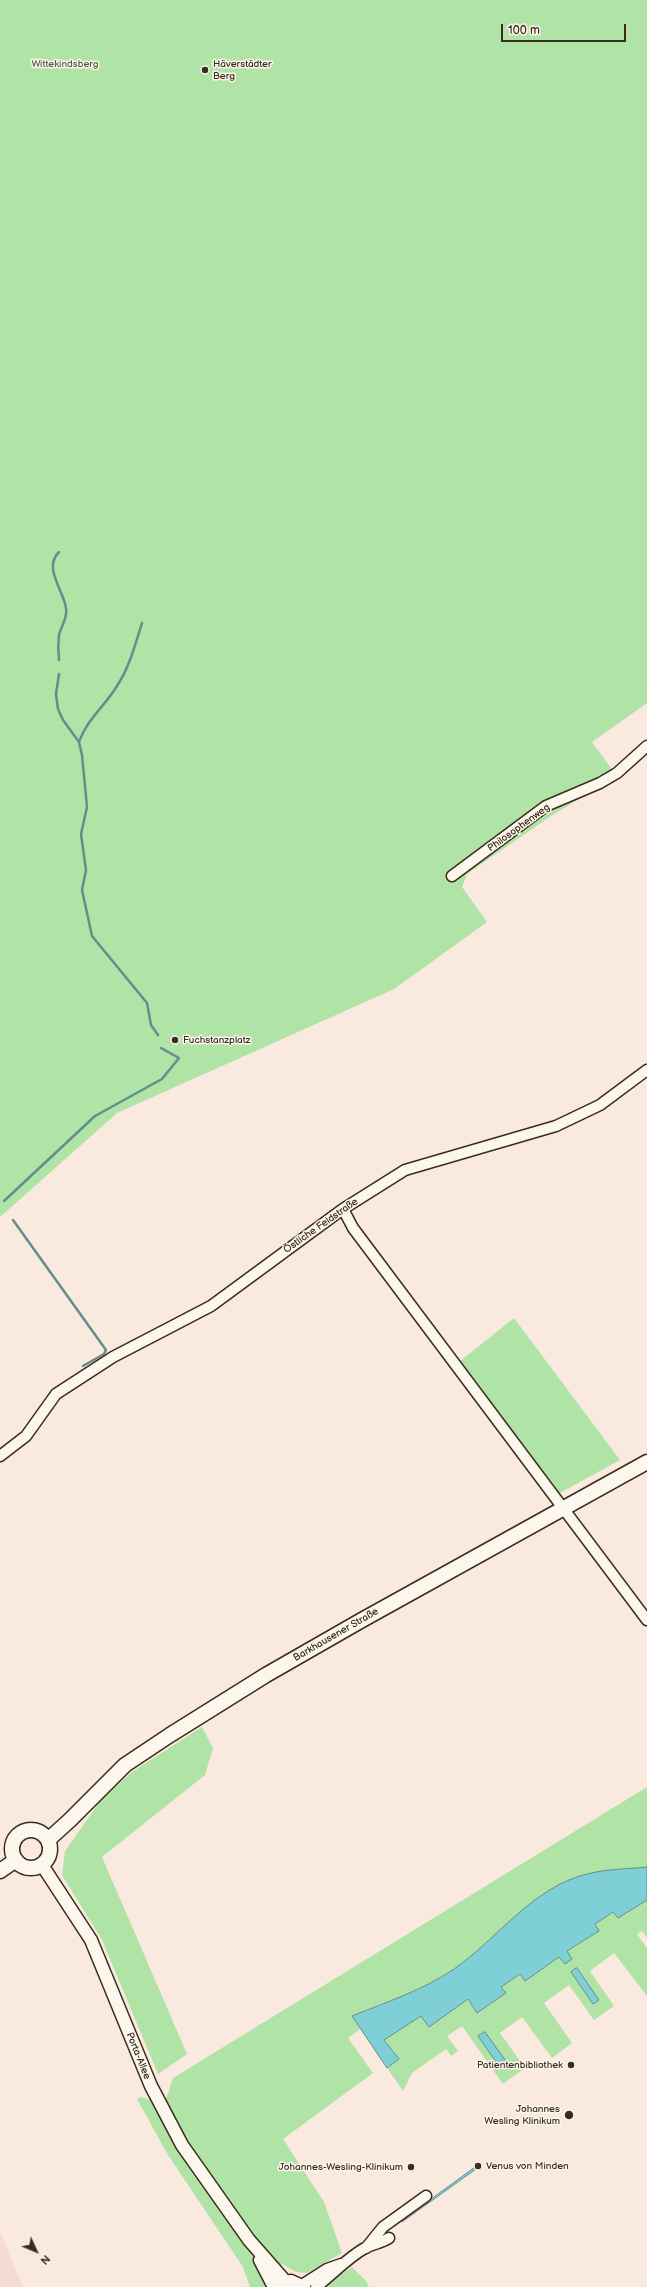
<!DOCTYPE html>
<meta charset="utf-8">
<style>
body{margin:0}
#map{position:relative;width:647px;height:2287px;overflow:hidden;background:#fae9df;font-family:"Balsamiq Sans",sans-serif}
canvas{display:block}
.north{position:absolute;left:16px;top:2231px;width:40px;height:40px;-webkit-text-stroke:3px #fbf7ec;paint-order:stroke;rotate:134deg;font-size:11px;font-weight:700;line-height:16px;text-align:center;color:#3b2a1e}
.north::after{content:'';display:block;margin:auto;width:14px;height:18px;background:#3b2a1e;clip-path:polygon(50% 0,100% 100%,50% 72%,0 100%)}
.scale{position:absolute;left:501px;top:24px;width:125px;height:18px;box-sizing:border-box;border:2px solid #3b2a1e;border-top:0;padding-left:5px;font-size:12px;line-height:14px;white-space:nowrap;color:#3b2a1e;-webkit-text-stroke:3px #fbf7ec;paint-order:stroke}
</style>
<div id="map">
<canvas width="647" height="2287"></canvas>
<div class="north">N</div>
<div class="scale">100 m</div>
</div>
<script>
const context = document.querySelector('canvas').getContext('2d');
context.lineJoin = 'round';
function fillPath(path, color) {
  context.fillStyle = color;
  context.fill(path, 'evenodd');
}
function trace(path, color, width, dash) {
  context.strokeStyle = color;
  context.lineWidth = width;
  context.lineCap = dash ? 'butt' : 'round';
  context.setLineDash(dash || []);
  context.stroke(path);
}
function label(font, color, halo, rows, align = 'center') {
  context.font = font + ' "Balsamiq Sans",sans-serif';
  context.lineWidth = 3;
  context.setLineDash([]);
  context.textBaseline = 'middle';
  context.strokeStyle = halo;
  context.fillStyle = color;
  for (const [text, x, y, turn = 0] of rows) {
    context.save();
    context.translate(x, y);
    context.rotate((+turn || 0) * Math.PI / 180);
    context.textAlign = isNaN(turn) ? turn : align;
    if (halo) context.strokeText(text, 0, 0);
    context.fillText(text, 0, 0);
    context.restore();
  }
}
const built = new Path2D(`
 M 0,2232 L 23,2287 L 0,2287 Z`);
const green = new Path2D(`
 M 0,0 L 647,0 L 647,703 L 592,742 L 617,776 L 551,816 L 467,874 L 462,887 L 487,922 L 394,989 L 117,1113 L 0,1217 Z
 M 514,1318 L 620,1460 L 558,1494 L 459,1362 Z
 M 202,1727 L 213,1748 L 205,1775 L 102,1857 L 187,2054 L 158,2074 L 102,1940 L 62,1875 L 65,1851 L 101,1800 L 132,1772 Z
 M 647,1787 L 647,1867 L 615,1870 L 527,1906 L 500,1932 L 454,1969 L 415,1992 L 352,2016 L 360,2029 L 348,2038 L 373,2073 L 283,2139 L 324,2202 L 342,2253 L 307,2273 L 296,2272 L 282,2264 L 278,2267 L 188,2143 L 166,2099 L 173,2078 Z
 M 647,1900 L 647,1938 L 642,1931 L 637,1934 L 647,1948 L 647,1996 L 614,1953 L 590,1971 L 614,2006 L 594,2020 L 569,1985 L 544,2003 L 572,2043 L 552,2058 L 522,2017 L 500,2033 L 525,2068 L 503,2084 L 462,2026 L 447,2036 L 458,2051 L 451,2056 L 446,2049 L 412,2073 L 403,2091 L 387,2068 L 399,2059 L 384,2040 L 421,2016 L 429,2026 L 468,1999 L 478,2013 L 506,1993 L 501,1987 L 520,1973 L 525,1980 L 559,1957 L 565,1964 L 567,1951 L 599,1931 L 595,1924 L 613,1912 L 618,1918 Z
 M 141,2097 L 154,2101 L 227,2218 L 264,2272 L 269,2287 L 250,2287 L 243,2267 L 168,2155 L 137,2099 Z
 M 352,2267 L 366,2281 L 369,2287 L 321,2287 Z`);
const water = new Path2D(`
 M 647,1867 L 647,1900 L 618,1918 L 613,1912 L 595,1924 L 599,1931 L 567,1951 L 572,1959 L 565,1964 L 559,1957 L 525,1981 L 520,1974 L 501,1987 L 506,1993 L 477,2013 L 468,1999 L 429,2027 L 421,2016 L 384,2040 L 399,2059 L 387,2068 L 352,2016 C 387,2002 423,1990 454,1969 C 497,1939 533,1887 587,1874 C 606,1869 627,1869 647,1867 Z
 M 577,1968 L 599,2000 L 593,2004 L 571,1972 Z
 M 485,2032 L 508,2064 L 501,2069 L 478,2036 Z
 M 478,2163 L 481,2165 L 481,2169 L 476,2169 L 402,2222 L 401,2221 L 475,2167 Z`);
const stream = new Path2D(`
 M 59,660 C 58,651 58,643 59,635 C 61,626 68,618 66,608 C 63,589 43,568 59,552
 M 59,674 L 56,694 L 58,709 L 63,720 L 79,742 L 82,755 L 87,807 L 81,834 L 86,870 L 82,890 L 92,936 L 147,1003 L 151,1025 L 158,1035
 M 79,742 C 87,719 105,706 117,686 C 130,666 135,645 142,623
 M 4,1201 L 95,1116 L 162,1079 L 179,1058 L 161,1048
 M 13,1220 L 106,1350 L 104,1354 L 83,1366`);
const minor = new Path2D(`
 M 452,876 L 546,806 L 600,783 L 617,773 L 647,746
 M 343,1209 L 353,1228 L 647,1620
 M 0,1456 L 26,1436 L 56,1394 L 113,1357 L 211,1306 L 343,1209 L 405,1170 L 556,1126 L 600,1105 L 647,1070
 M 366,2248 L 383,2227 L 426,2196
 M 302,2285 L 327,2269 L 341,2264
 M 316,2287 C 332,2275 347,2258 365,2248 C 373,2244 381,2243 389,2238`);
const tertiary = new Path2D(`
 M 42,1865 L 91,1940 L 151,2086 L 182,2145 L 249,2240 L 285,2281
 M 260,2260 L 274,2287
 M 279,2283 L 291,2281 L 304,2287`);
const secondary = new Path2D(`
 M12 1849a19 19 0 1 1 38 0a19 19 0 1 1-38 0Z
 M 48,1840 L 70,1820 L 125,1765 L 170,1735 L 266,1675 L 362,1620 L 647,1462
 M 0,1871 L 16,1860`);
const markers = [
 [205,70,4,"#3b2a1e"],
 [175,1040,4,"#3b2a1e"],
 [571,2065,4,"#3b2a1e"],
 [569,2115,5,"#3b2a1e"],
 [478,2166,4,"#3b2a1e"],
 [411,2167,4,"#3b2a1e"]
];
const parkNames = [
 ["Wittekindsberg",65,64]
];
const poiNames = [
 ["Häverstädter",213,64],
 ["Berg",213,76],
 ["Fuchstanzplatz",183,1040],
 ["Patientenbibliothek",563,2065,"right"],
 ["Johannes",560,2109,"right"],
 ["Wesling Klinikum",560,2121,"right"],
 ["Venus von Minden",486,2166],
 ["Johannes-Wesling-Klinikum",403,2167,"right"]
];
const streetNames = [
 ["Philosophenweg",519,828,-36],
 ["Östliche Feldstraße",321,1226,-35],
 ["Barkhausener Straße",336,1635,-30],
 ["Porta-Allee",138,2056,68]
];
fillPath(built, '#f6dbd2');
fillPath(green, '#afe4a6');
fillPath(water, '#7fd0d6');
trace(water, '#648e8c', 1);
trace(stream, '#648e8c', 2.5);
trace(minor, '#3b2a1e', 13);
trace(tertiary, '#3b2a1e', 15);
trace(secondary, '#3b2a1e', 17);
trace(minor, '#fbf7ec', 10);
trace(tertiary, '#fbf7ec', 12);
trace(secondary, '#fbf7ec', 14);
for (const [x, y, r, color] of markers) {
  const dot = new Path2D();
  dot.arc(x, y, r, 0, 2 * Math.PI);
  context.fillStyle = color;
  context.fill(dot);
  trace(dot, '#fbf7ec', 1.5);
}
label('10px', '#585840', '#fbf7ec', parkNames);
label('10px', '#3b2a1e', '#fbf7ec', poiNames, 'left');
label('10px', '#3b2a1e', '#fbf7ec', streetNames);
</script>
